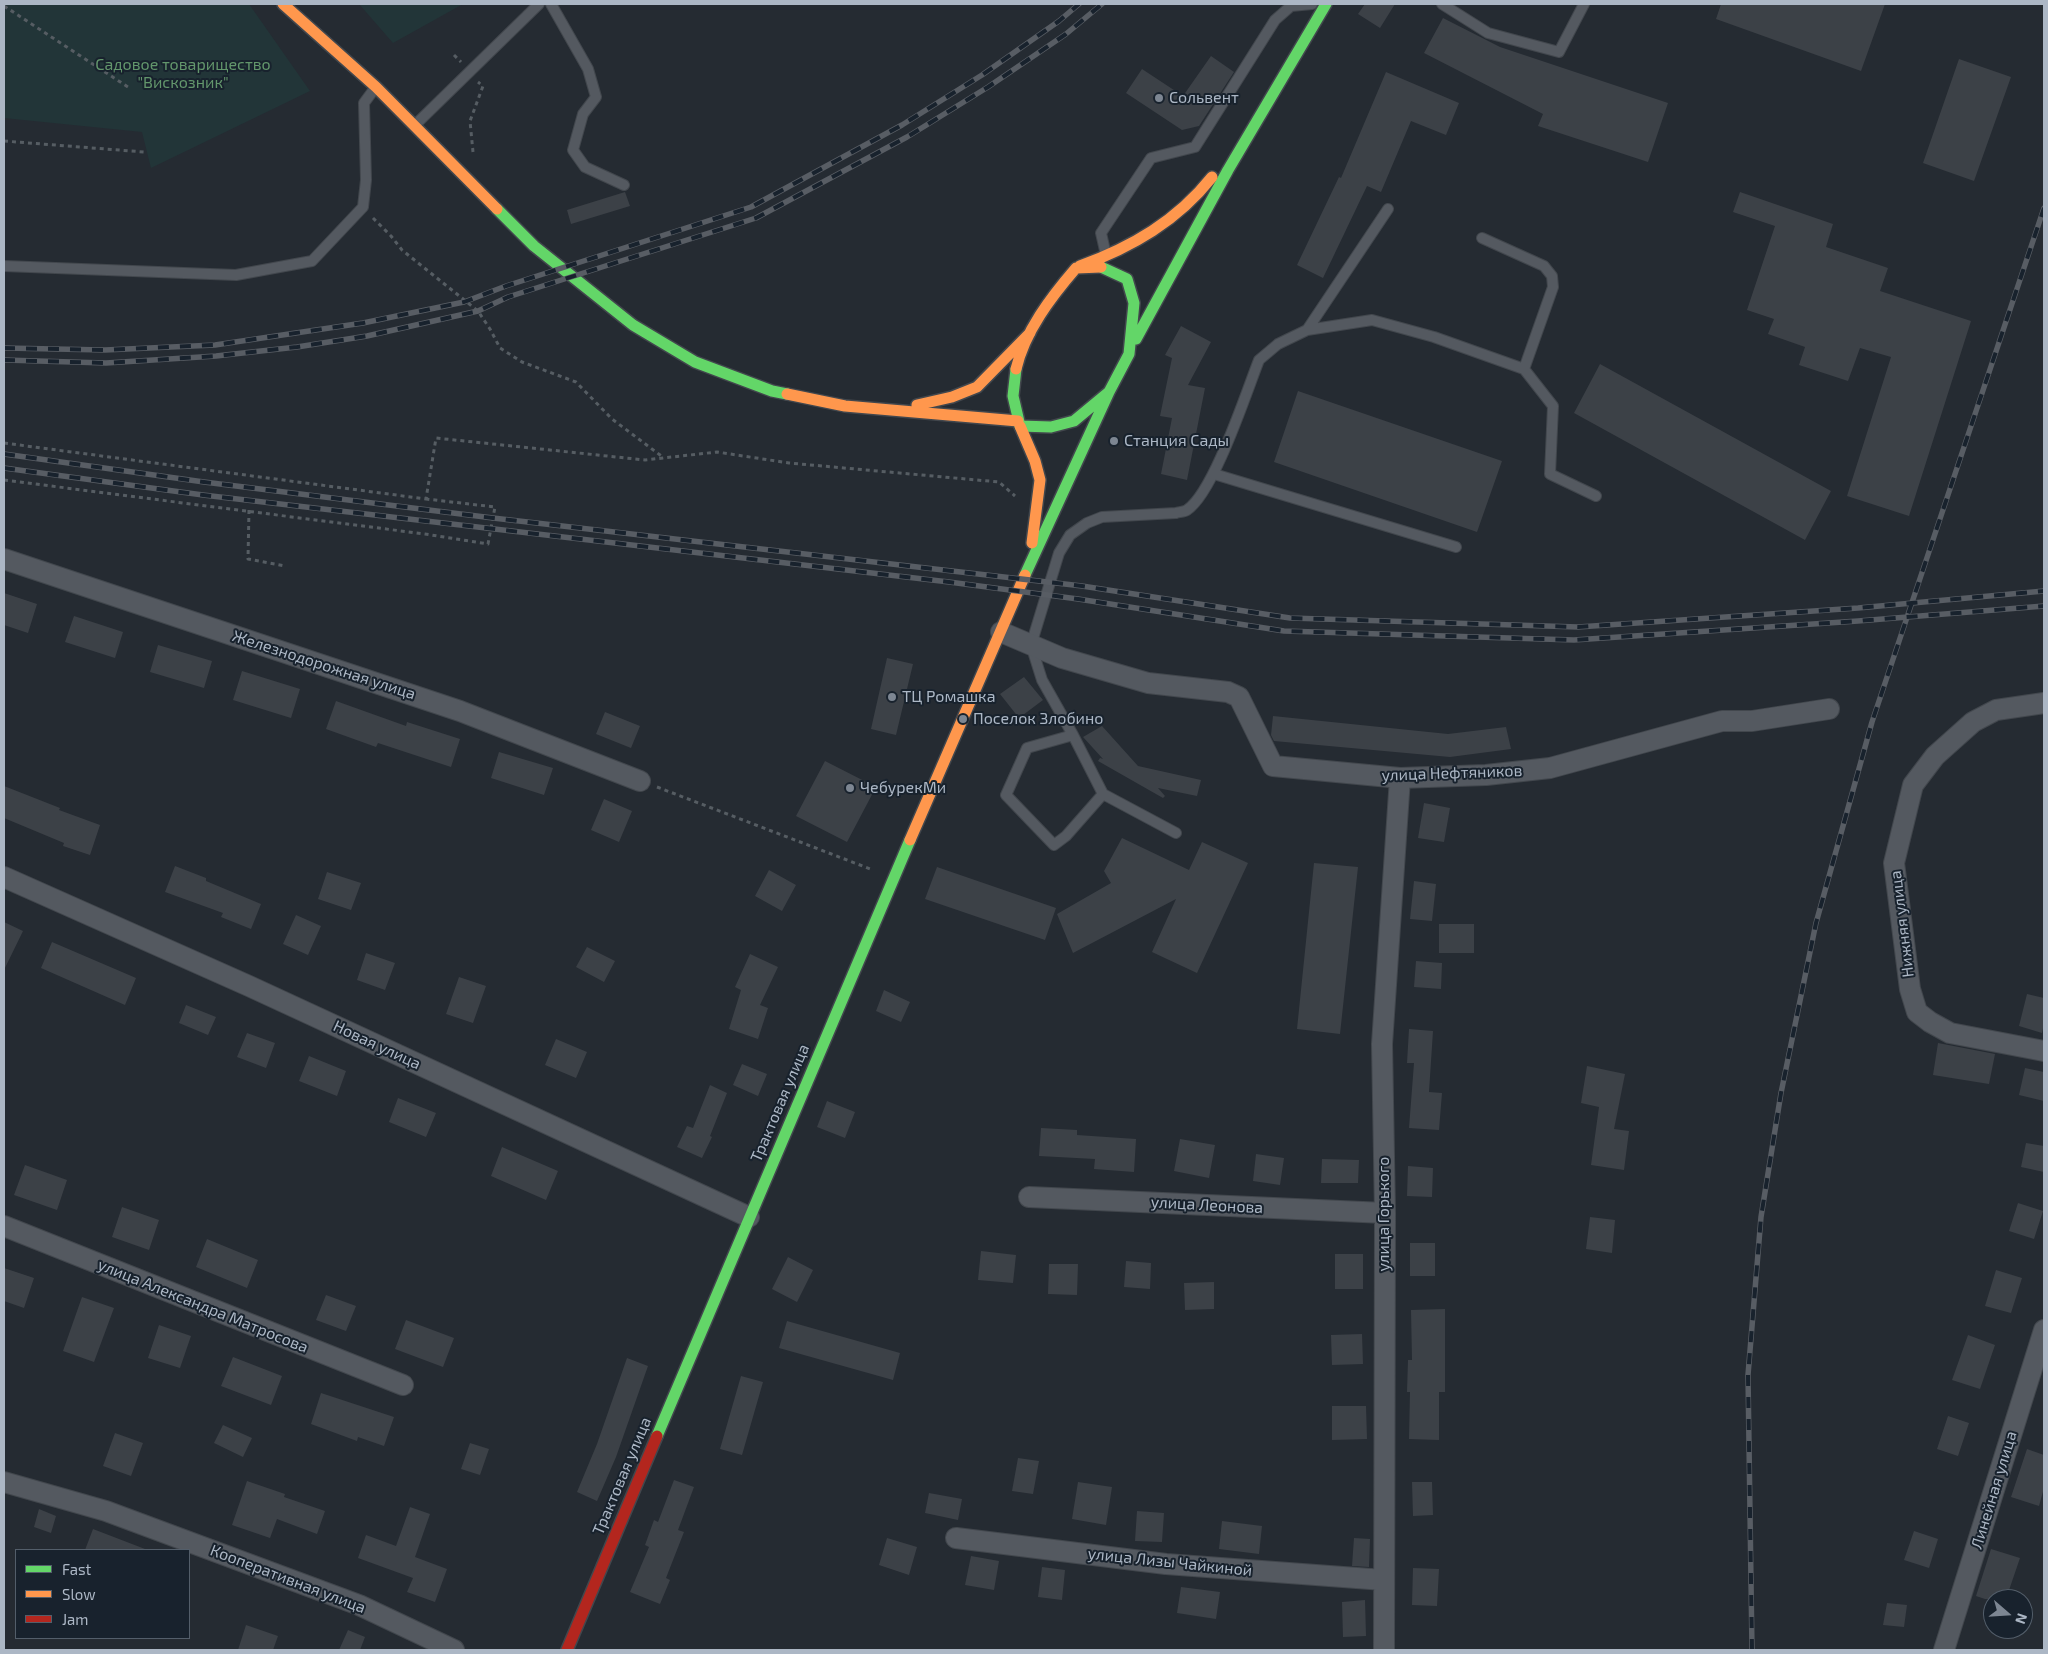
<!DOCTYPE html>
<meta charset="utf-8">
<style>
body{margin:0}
#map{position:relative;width:2048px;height:1654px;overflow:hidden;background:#252b32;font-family:"Exo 2",sans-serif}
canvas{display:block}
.frame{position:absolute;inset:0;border:5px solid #acb7c5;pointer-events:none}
.legend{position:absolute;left:15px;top:1549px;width:175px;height:90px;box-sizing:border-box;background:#18222d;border:1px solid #535e6a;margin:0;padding:6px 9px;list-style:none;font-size:15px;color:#acb7c5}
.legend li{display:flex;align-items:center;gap:10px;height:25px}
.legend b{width:25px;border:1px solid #535e6a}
.north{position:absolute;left:1983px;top:1589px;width:50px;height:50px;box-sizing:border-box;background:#18222d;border:1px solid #535e6a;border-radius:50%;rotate:109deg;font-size:14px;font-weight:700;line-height:20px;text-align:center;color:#acb7c5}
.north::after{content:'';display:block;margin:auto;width:18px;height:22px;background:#7d8692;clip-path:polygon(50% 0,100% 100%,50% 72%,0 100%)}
</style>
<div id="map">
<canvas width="2048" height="1654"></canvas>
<div class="frame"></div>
<ul class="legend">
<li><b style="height:6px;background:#63d668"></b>Fast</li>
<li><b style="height:6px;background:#ff974d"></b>Slow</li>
<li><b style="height:6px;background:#b3261e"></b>Jam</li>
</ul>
<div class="north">N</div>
</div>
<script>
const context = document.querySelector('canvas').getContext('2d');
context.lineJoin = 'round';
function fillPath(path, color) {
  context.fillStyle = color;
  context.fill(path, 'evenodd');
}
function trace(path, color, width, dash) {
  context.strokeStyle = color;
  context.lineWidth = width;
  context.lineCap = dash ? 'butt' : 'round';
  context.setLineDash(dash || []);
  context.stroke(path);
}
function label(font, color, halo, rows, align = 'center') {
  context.font = font + ' "Exo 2",sans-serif';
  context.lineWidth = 4;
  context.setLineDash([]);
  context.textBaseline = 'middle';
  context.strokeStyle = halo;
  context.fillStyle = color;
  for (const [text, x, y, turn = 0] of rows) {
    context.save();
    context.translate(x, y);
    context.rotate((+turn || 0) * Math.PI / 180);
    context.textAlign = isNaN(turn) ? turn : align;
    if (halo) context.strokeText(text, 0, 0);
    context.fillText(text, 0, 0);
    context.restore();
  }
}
const green = new Path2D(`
 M 4,4 L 249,4 L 310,91 L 151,168 L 142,132 L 4,118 Z
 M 359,4 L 463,4 L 393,43 Z`);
const building = new Path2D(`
 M 1365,4 L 1395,4 L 1380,28 L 1358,14 Z
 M 1721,4 L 1885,4 L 1861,71 L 1716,19 Z
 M 1443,18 L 1500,47 L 1668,103 L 1648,162 L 1538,126 L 1543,114 L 1424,53 Z
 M 1211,56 L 1234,72 L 1199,126 L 1182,130 L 1126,93 L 1142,69 L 1183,96 Z
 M 1959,59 L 2011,77 L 1974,181 L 1923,163 Z
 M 1386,72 L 1459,103 L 1446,135 L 1411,121 L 1381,192 L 1367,186 L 1323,278 L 1297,265 L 1339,177 L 1341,178 Z
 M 625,192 L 630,206 L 571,224 L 567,210 Z
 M 1740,192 L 1833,224 L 1826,247 L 1888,268 L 1880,291 L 1971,321 L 1909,516 L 1847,496 L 1891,357 L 1860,348 L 1848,381 L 1799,365 L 1805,347 L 1768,334 L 1774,319 L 1747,310 L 1775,226 L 1733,212 Z
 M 1181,326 L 1211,342 L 1188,385 L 1205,388 L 1187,480 L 1161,474 L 1172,418 L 1160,416 L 1172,358 L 1165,355 Z
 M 1600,364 L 1831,491 L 1805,540 L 1574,413 Z
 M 1298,391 L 1502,461 L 1477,532 L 1274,462 Z
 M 4,593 L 37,604 L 28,633 L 4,625 Z
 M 74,616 L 123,632 L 115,658 L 65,642 Z
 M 158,645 L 212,661 L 204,688 L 150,672 Z
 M 887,658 L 913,664 L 896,735 L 871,729 Z
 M 242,671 L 300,689 L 291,718 L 233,700 Z
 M 1024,677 L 1043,700 L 1019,718 L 1000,694 Z
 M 336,701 L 406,726 L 407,722 L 460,739 L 451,767 L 378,743 L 376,747 L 326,729 Z
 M 605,712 L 640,726 L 631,748 L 596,734 Z
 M 1273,716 L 1448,734 L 1506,727 L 1511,749 L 1450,757 L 1274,741 L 1271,735 Z
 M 1102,726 L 1138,766 L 1201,780 L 1197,796 L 1158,788 L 1165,796 L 1163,798 L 1098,761 L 1100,758 L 1103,759 L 1083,737 Z
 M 499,752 L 553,768 L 544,795 L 491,778 Z
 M 825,761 L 876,787 L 847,842 L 796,816 Z
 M 4,786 L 60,808 L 59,810 L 100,825 L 90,855 L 63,846 L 64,843 L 4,818 Z
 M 604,799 L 632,811 L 619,842 L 591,830 Z
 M 1424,803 L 1450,808 L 1444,842 L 1418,838 Z
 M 1122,838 L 1189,870 L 1202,842 L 1248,863 L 1197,973 L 1152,952 L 1176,899 L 1073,953 L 1057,914 L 1111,883 L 1104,871 Z
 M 1314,863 L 1358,867 L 1340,1034 L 1297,1029 Z
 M 175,866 L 206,878 L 206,881 L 261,904 L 251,929 L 221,917 L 223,913 L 165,892 Z
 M 937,867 L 1056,908 L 1045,940 L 925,899 Z
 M 769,870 L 796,885 L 782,911 L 755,896 Z
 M 327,872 L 361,883 L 351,910 L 318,899 Z
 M 1414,881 L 1436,884 L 1432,921 L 1410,919 Z
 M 296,915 L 321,926 L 308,955 L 283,944 Z
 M 4,922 L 23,931 L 4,970 Z
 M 1439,924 L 1474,924 L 1474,953 L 1439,953 Z
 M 52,942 L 136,978 L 125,1005 L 41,968 Z
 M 587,947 L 615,961 L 604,982 L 576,967 Z
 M 366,953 L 395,963 L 385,990 L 357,980 Z
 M 750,954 L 778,967 L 760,1005 L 768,1008 L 758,1039 L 729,1029 L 741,990 L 735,987 Z
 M 1416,961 L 1442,963 L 1441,989 L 1414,987 Z
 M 459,977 L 486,986 L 473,1023 L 446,1014 Z
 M 884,990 L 910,1002 L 901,1022 L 876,1011 Z
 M 2027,994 L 2044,998 L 2044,1024 L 2042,1033 L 2019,1026 Z
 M 186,1005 L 216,1017 L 208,1035 L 179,1023 Z
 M 1409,1029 L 1433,1031 L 1429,1092 L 1442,1093 L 1439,1130 L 1409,1128 L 1414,1063 L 1407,1063 Z
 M 247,1033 L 275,1043 L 266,1068 L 237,1057 Z
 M 556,1039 L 587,1052 L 576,1078 L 545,1065 Z
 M 1938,1043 L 1995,1054 L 1989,1084 L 1933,1075 Z
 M 309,1056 L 346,1071 L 337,1096 L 299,1081 Z
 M 742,1064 L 767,1074 L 758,1096 L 733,1085 Z
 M 1587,1066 L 1625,1074 L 1614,1129 L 1629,1131 L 1624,1170 L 1591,1165 L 1599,1107 L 1581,1103 Z
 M 2025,1068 L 2044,1072 L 2044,1101 L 2019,1095 Z
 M 710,1085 L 727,1093 L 710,1136 L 712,1137 L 702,1158 L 677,1147 L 687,1126 L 693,1128 Z
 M 398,1098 L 436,1113 L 426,1137 L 389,1122 Z
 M 827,1101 L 855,1112 L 845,1138 L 817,1127 Z
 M 1041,1128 L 1077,1130 L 1077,1135 L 1136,1139 L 1134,1172 L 1094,1169 L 1095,1159 L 1039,1156 Z
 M 1180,1139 L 1215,1145 L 1209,1178 L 1174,1171 Z
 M 2026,1143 L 2044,1146 L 2044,1172 L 2021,1167 Z
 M 502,1147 L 558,1171 L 546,1200 L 491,1176 Z
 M 1256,1154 L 1284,1158 L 1280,1185 L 1253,1181 Z
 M 1322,1159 L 1359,1160 L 1358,1183 L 1321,1183 Z
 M 25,1165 L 67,1180 L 57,1210 L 14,1195 Z
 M 1408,1166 L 1433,1168 L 1432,1197 L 1407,1196 Z
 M 2018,1203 L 2043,1211 L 2034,1239 L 2009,1231 Z
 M 122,1207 L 159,1220 L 149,1250 L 112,1237 Z
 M 1590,1217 L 1615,1220 L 1612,1253 L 1586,1249 Z
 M 207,1239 L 258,1260 L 247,1288 L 196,1267 Z
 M 1410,1243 L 1435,1243 L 1435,1276 L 1410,1276 Z
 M 981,1251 L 1016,1255 L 1013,1283 L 978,1280 Z
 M 1335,1254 L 1363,1254 L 1363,1289 L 1335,1289 Z
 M 788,1257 L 813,1270 L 797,1302 L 772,1289 Z
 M 1126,1261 L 1151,1263 L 1150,1289 L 1124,1287 Z
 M 1049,1264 L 1078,1264 L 1077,1295 L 1048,1294 Z
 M 4,1268 L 34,1278 L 24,1308 L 4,1301 Z
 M 1996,1270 L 2022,1278 L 2011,1313 L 1985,1306 Z
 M 1214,1282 L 1214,1309 L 1185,1310 L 1184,1283 Z
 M 326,1295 L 356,1306 L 346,1331 L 316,1320 Z
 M 82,1297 L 114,1308 L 94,1362 L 63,1351 Z
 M 1445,1309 L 1445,1392 L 1439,1392 L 1439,1440 L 1409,1439 L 1410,1392 L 1407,1392 L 1408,1360 L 1412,1360 L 1411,1310 Z
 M 406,1320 L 454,1338 L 443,1367 L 395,1349 Z
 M 787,1321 L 900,1353 L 893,1380 L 779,1348 Z
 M 159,1325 L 191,1336 L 180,1368 L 148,1358 Z
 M 1362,1334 L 1363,1364 L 1332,1365 L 1331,1335 Z
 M 1968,1335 L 1995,1345 L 1980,1389 L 1952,1380 Z
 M 233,1357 L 282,1376 L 271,1405 L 221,1386 Z
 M 627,1358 L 648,1366 L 616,1457 L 597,1501 L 577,1492 L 597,1444 Z
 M 741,1376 L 763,1382 L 742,1455 L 720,1449 Z
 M 321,1393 L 394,1417 L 384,1446 L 358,1437 L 357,1441 L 311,1424 Z
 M 1332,1406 L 1366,1406 L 1367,1439 L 1332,1440 Z
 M 1948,1416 L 1969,1423 L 1958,1456 L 1937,1449 Z
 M 223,1425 L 252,1438 L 243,1457 L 214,1443 Z
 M 115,1433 L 143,1443 L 131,1476 L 103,1466 Z
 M 470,1443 L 489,1449 L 480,1475 L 461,1469 Z
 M 2027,1449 L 2044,1455 L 2044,1488 L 2039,1506 L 2011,1497 Z
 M 1018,1458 L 1039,1461 L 1033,1494 L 1012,1491 Z
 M 674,1480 L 694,1487 L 678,1530 L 684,1532 L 666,1578 L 670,1580 L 660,1604 L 630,1592 L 649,1547 L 645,1545 L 654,1520 L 658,1522 Z
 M 247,1481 L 285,1494 L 284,1497 L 325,1511 L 317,1534 L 277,1519 L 270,1538 L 232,1525 Z
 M 1078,1482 L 1112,1487 L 1106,1525 L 1072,1519 Z
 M 1412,1482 L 1432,1482 L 1433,1515 L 1413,1516 Z
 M 929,1493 L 962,1499 L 958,1520 L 925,1513 Z
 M 410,1507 L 430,1514 L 415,1557 L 447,1569 L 435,1602 L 407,1592 L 413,1578 L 358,1558 L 366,1535 L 396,1546 Z
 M 39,1509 L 56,1516 L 51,1533 L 34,1527 Z
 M 1137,1511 L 1164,1513 L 1162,1542 L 1135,1541 Z
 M 1222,1521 L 1262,1526 L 1259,1554 L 1219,1549 Z
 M 93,1529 L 145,1549 L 145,1550 L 85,1550 Z
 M 1914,1531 L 1938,1539 L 1929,1568 L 1904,1560 Z
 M 887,1538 L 917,1547 L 909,1575 L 879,1565 Z
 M 1354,1538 L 1370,1539 L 1369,1567 L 1352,1566 Z
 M 1991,1549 L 2020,1558 L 2006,1599 L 1985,1599 L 1976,1596 Z
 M 971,1556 L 999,1561 L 994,1590 L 965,1585 Z
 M 1042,1567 L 1065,1570 L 1062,1600 L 1038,1597 Z
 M 1413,1568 L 1439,1569 L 1437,1606 L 1412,1605 Z
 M 1181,1587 L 1220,1592 L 1216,1619 L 1177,1613 Z
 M 1365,1600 L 1366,1636 L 1343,1637 L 1342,1602 Z
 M 1887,1603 L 1907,1605 L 1904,1627 L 1883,1625 Z
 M 246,1625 L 278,1636 L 273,1650 L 238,1650 Z
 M 348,1630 L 365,1637 L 360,1650 L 339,1650 Z`);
const path = new Path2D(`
 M 4,6 L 131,89
 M 454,55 L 461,62
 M 4,141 L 144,152
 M 473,152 L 470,121 L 483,86 L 478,82
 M 373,218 L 391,236 L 402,250 L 478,311 L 490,329 L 500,348 L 522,362 L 576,382 L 612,419 L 664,458
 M 4,443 L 426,499 L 436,438 L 645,460 L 717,452 L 789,463 L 999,482 L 1015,496
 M 4,480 L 425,534 L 488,544 L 495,507 L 426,499
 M 249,510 L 248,559 L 285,566
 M 657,787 L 873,870`);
const lane = new Path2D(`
 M 551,4 L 588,69 L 596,97 L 583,114 L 573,150 L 585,167 L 624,185
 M 1442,4 L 1488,33 L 1559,52 L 1584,4
 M 415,125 L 539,4
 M 1482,238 L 1544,266 L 1552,276 L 1553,287 L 1524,369
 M 1106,255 L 1101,233 L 1151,158 L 1195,147 L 1275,20 L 1291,6 L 1312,4
 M 4,266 L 236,275 L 312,261 L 363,207 L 366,180 L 364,103 L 375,88
 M 1307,330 L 1388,209
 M 1214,474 L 1456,547
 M 1073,735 L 1027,748 L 1006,795 L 1054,845 L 1066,836 L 1103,794
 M 1176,833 L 1103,794 L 1073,735 L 1042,680 L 1031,645 L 1059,553 L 1070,535 L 1087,523 L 1102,517 L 1176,513 C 1179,512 1184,512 1187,510 C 1214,492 1246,393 1259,360 L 1278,344 L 1307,330 L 1372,320 L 1434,337 L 1524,369 L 1553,406 L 1550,474 L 1596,496`);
const street = new Path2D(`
 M 4,559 L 460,711 L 640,781
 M 1001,632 L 1062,658 L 1148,683 L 1228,692 L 1239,697 L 1273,766 L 1400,778 L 1486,775 L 1550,768 L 1722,721 L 1752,721 L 1829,709
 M 2044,703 L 1996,710 L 1973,722 L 1935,756 L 1913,785 L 1894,863 L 1910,989 L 1917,1012 L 1930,1022 L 1950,1033 L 2044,1051
 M 4,877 L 249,986 L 749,1217
 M 1029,1197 L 1385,1213
 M 4,1226 L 403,1385
 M 4,1482 L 106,1511 L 359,1605 L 454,1650
 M 956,1538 L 1166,1564 L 1384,1580
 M 1384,1650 L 1385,1213 L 1382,1044 L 1400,778
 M 1944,1650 L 2044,1330`);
const fast = new Path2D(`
 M 497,209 L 534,246 L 633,325 L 695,362 L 772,391 L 787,394
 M 1136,339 L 1228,170 L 1326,4
 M 1016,369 L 1013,396 L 1020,426 L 1051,427 L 1074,421 L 1109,392 L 1129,354 L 1134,303 L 1127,279 L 1101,267
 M 1025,575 L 1109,392
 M 657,1436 L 910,840`);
const slow = new Path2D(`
 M 283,4 L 376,87 L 497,209
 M 1080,266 C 1132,247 1177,221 1212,177
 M 1016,369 C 1025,331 1051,297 1076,268 L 1101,267
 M 787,394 L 845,406 L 1018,421
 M 917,405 L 952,397 L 977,387 L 1030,333
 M 1020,426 L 1035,461 L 1040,480 L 1032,543
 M 910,840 L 1025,575`);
const jam = new Path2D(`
 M 567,1650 L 657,1436`);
const rail = new Path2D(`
 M 4,348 L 105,350 L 215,345 L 363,323 L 464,302 L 506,286 L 751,207 L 902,125 L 982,75 L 1059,21 L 1079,4
 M 4,360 L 106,363 L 216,356 L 297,347 L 367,336 L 478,311 L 508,297 L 756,218 L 907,137 L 988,87 L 1066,34 L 1102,4
 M 4,454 L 204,482 L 493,518 L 1082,586 L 1290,618 L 1578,627 L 1858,608 L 2044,591
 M 4,468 L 203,495 L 949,582 L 1078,599 L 1284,631 L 1574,640 L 1858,621 L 2044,606
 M 1752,1650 L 1748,1375 L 1761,1217 L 1781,1093 L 1816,923 L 1872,722 L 2044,208`);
const markers = [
 [1159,98,5,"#7d8692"],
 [1114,441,5,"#7d8692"],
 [892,697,5,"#7d8692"],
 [963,719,5,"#7d8692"],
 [850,788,5,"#7d8692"]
];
const parkNames = [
 ["Садовое товарищество",183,65],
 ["\"Вискозник\"",183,83]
];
const poiNames = [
 ["Сольвент",1169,98],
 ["Станция Сады",1124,441],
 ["ТЦ Ромашка",902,697],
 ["Поселок Злобино",973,719],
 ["ЧебурекМи",860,788]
];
const streetNames = [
 ["Железнодорожная улица",324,665,18],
 ["улица Нефтяников",1452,773,-2],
 ["Нижняя улица",1902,924,-97],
 ["Новая улица",377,1045,25],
 ["Трактовая улица",780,1103,-67],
 ["улица Леонова",1207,1205,3],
 ["улица Горького",1384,1214,-90],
 ["улица Александра Матросова",203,1306,22],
 ["Трактовая улица",622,1476,-67],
 ["Линейная улица",1994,1490,-73],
 ["улица Лизы Чайкиной",1170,1562,6],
 ["Кооперативная улица",288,1579,21]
];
fillPath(green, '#223538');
fillPath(building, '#3c4147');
trace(lane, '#42474d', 12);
trace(street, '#42474d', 22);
trace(fast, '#42474d', 14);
trace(slow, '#42474d', 14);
trace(jam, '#42474d', 14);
trace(path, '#565d63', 3, [4, 4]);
trace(lane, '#545960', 10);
trace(street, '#545960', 20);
trace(fast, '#63d668', 11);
trace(slow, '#ff974d', 11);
trace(jam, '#b3261e', 11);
trace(rail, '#585d64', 5.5);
trace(rail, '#18222d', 4, [11]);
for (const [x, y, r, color] of markers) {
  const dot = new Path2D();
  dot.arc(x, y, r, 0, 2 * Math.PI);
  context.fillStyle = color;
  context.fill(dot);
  trace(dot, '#18222d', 2);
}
label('16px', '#63966c', '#18222d', parkNames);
label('16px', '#acb7c5', '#18222d', poiNames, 'left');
label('16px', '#acb7c5', '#18222d', streetNames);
</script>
